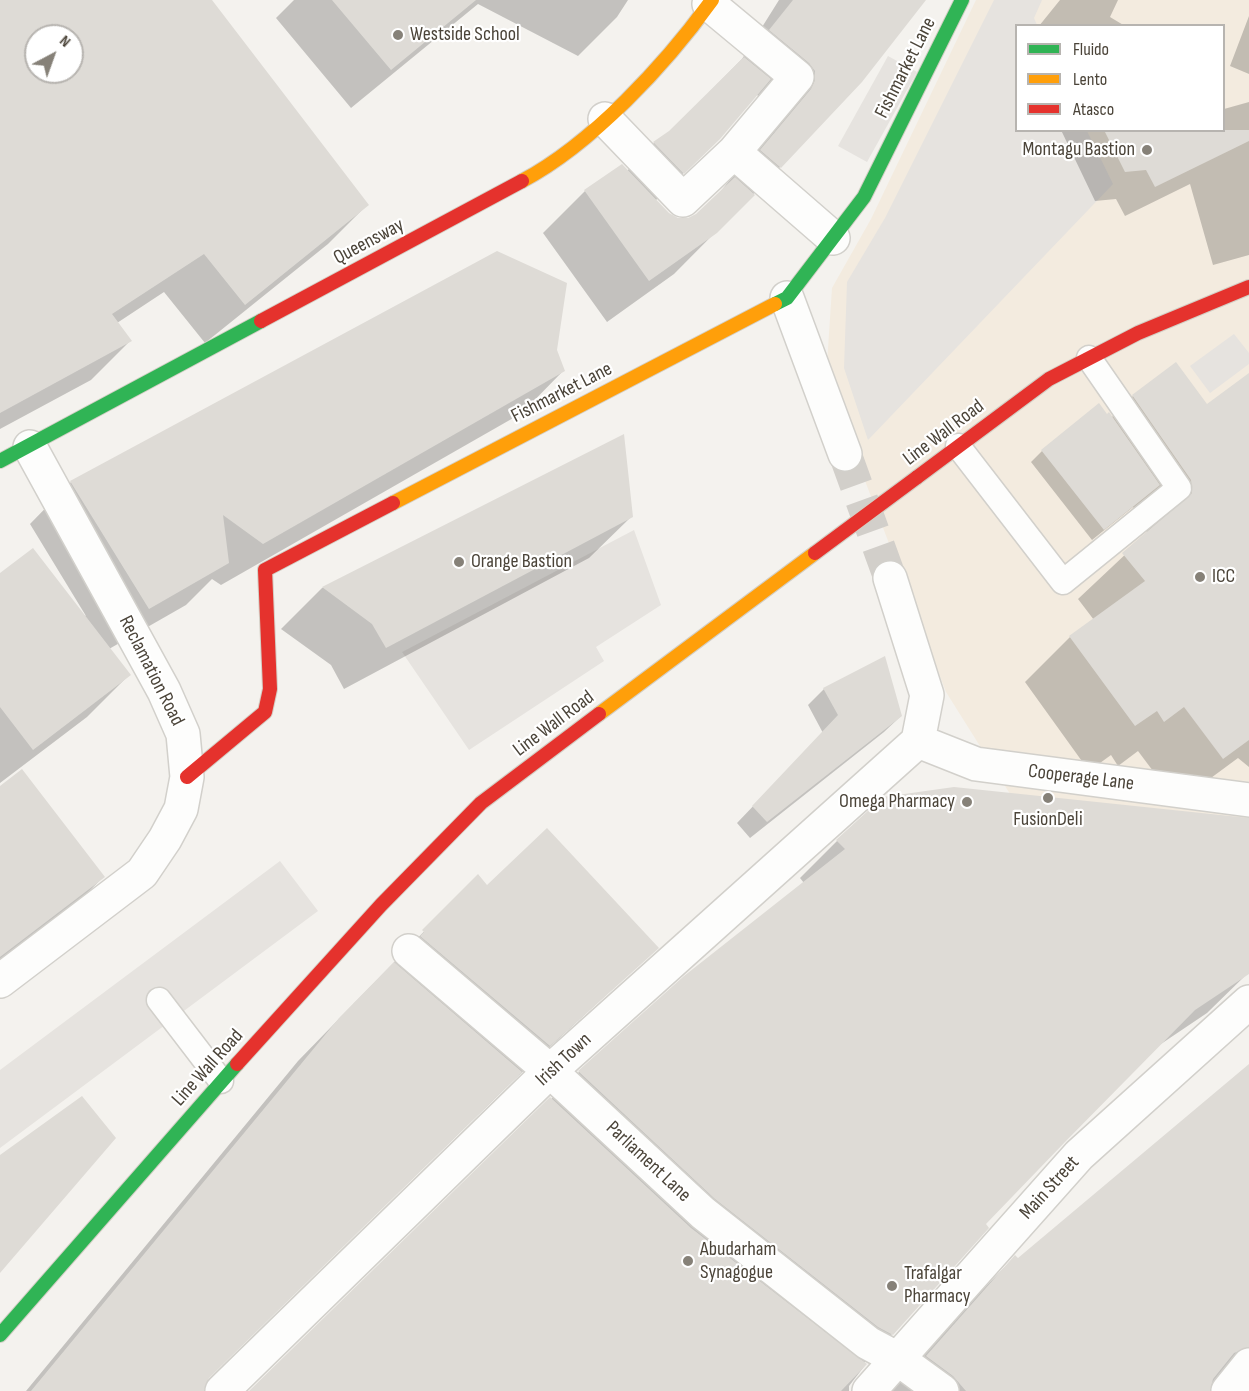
<!DOCTYPE html>
<style>
body{margin:0}
#map{position:relative;width:1249px;height:1391px;overflow:hidden;background:#f4f2ee;font-family:"Sofia Sans Condensed",sans-serif}
canvas{display:block}
.legend{position:absolute;left:1015px;top:24px;width:210px;height:108px;box-sizing:border-box;background:#fff;border:2px solid #b7b4b0;margin:0;padding:8px 10px;list-style:none;font-size:18px;color:#4b4439}
.legend li{display:flex;align-items:center;gap:12px;height:30px}
.legend b{width:30px;border:2px solid #b7b4b0}
.north{position:absolute;left:24px;top:24px;width:60px;height:60px;box-sizing:border-box;background:#fff;border:2px solid #b7b4b0;border-radius:50%;rotate:41deg;font-size:16px;font-weight:700;line-height:24px;text-align:center;color:#4b4439}
.north::after{content:'';display:block;margin:auto;width:21px;height:27px;background:#868178;clip-path:polygon(50% 0,100% 100%,50% 72%,0 100%)}
</style>
<div id="map">
<canvas width="1249" height="1391"></canvas>
<ul class="legend">
<li><b style="height:8px;background:#30b455"></b>Fluido</li>
<li><b style="height:8px;background:#ff9f0a"></b>Lento</li>
<li><b style="height:8px;background:#e5322d"></b>Atasco</li>
</ul>
<div class="north">N</div>
</div>
<script>
const context = document.querySelector('canvas').getContext('2d');
context.lineJoin = 'round';
function fillPath(path, color) {
  context.fillStyle = color;
  context.fill(path, 'evenodd');
}
function trace(path, color, width, dash) {
  context.strokeStyle = color;
  context.lineWidth = width;
  context.lineCap = dash ? 'butt' : 'round';
  context.setLineDash(dash || []);
  context.stroke(path);
}
function label(font, color, halo, rows, align = 'center') {
  context.font = font + ' "Sofia Sans Condensed",sans-serif';
  context.lineWidth = 4.5;
  context.setLineDash([]);
  context.textBaseline = 'middle';
  context.strokeStyle = halo;
  context.fillStyle = color;
  for (const [text, x, y, turn = 0] of rows) {
    context.save();
    context.translate(x, y);
    context.rotate((+turn || 0) * Math.PI / 180);
    context.textAlign = isNaN(turn) ? turn : align;
    if (halo) context.strokeText(text, 0, 0);
    context.fillText(text, 0, 0);
    context.restore();
  }
}
const commercial = new Path2D(`
 M 976,0 L 1249,0 L 1249,845 L 1022,813 L 946,692 L 826,379 L 832,288 L 871,219 ZM 1016,26 L 1224,26 L 1224,130 L 1016,130 Z`);
const parking = new Path2D(`
 M 994,0 L 1042,0 L 1034,18 L 1037,25 L 1016,26 L 1016,130 L 1087,131 L 1113,184 L 868,440 L 844,368 L 847,282 L 885,218 Z
 M 888,56 L 917,72 L 867,162 L 838,146 Z
 M 1234,334 L 1249,353 L 1249,364 L 1210,393 L 1190,366 Z
 M 634,530 L 661,605 L 596,647 L 604,661 L 469,750 L 402,652 Z
 M 280,861 L 318,911 L 0,1148 L 0,1070 Z`);
const shadow = new Path2D(`
 M 0,0 L 210,0 L 367,205 L 328,244 L 205,343 L 164,292 L 117,323 L 130,341 L 91,380 L 0,429 ZM 36,36 L 72,36 L 72,72 L 36,72 Z
 M 294,0 L 628,0 L 617,17 L 578,56 L 478,4 L 351,108 L 276,18 Z
 M 779,0 L 922,0 L 780,167 L 674,274 L 607,322 L 543,233 L 585,191 L 622,166 L 627,171 L 654,143 L 670,132 L 742,59 ZM 756,94 L 768,105 L 770,132 L 720,192 L 697,215 L 688,220 L 678,220 L 669,214 L 655,201 L 719,138 Z
 M 1060,0 L 1118,0 L 1110,17 L 1125,26 L 1039,26 Z
 M 1249,16 L 1249,74 L 1230,66 Z
 M 1249,102 L 1249,255 L 1213,265 L 1190,184 L 1125,216 L 1116,199 L 1095,201 L 1061,130 L 1224,130 L 1224,109 Z
 M 556,350 L 563,371 L 522,413 L 221,585 L 212,579 L 186,605 L 109,649 L 129,675 L 87,717 L 0,783 L 0,575 L 86,616 L 30,524 L 71,482 Z
 M 1249,375 L 1249,767 L 1238,758 L 1177,803 L 1138,751 L 1118,766 L 1111,755 L 1089,771 L 1025,682 L 1070,637 L 1094,620 L 1078,599 L 1147,534 L 1146,526 L 1133,507 L 1092,540 L 1031,462 L 1042,451 L 1107,416 L 1111,418 L 1133,396 L 1207,406 Z
 M 622,436 L 631,517 L 589,558 L 344,689 L 331,665 L 281,629 L 322,588 Z
 M 824,689 L 901,716 L 884,732 L 750,838 L 737,823 L 823,733 L 808,705 Z
 M 0,788 L 103,877 L 62,919 L 0,966 Z
 M 1249,820 L 1249,972 L 1207,1013 L 1158,1046 L 984,1224 L 892,1334 L 864,1363 L 866,1364 L 849,1386 L 849,1391 L 251,1391 L 579,1072 L 685,978 L 804,883 L 800,878 L 837,841 Z
 M 478,876 L 487,887 L 657,948 L 518,1076 L 206,1379 L 202,1391 L 26,1391 L 298,1061 Z
 M 1249,1066 L 1249,1391 L 1218,1391 L 1208,1386 L 1208,1391 L 891,1391 L 974,1298 L 1015,1257 L 1018,1260 Z`);
const building = new Path2D(`
 M 0,0 L 212,0 L 369,205 L 245,305 L 204,254 L 112,314 L 132,341 L 0,413 ZM 36,36 L 72,36 L 72,72 L 36,72 Z
 M 332,0 L 476,0 L 391,70 Z
 M 793,0 L 926,0 L 862,82 L 781,168 L 760,150 L 811,89 L 815,80 L 815,71 L 809,63 L 769,30 Z
 M 744,57 L 771,79 L 720,139 L 684,174 L 653,142 L 669,131 Z
 M 1104,130 L 1249,130 L 1249,141 L 1155,187 L 1146,170 L 1125,172 Z
 M 622,164 L 669,213 L 678,218 L 688,218 L 696,214 L 735,177 L 755,195 L 717,233 L 649,281 L 584,190 Z
 M 497,251 L 567,283 L 557,350 L 565,371 L 263,544 L 223,515 L 229,563 L 149,609 L 70,481 Z
 M 1176,362 L 1207,404 L 1249,373 L 1249,740 L 1223,759 L 1184,707 L 1164,722 L 1157,711 L 1135,726 L 1069,636 L 1145,581 L 1122,553 L 1192,493 L 1191,480 L 1132,395 Z
 M 1099,403 L 1107,414 L 1109,412 L 1160,485 L 1104,530 L 1041,450 Z
 M 624,434 L 633,517 L 386,648 L 372,624 L 322,587 Z
 M 33,548 L 131,675 L 33,750 L 0,707 L 0,573 Z
 M 885,656 L 902,716 L 767,822 L 752,806 L 838,715 L 823,688 Z
 M 22,769 L 105,877 L 0,957 L 0,786 Z
 M 954,787 L 1249,818 L 1249,974 L 1195,1010 L 1065,1142 L 986,1224 L 989,1228 L 893,1335 L 878,1327 L 715,1199 L 578,1071 L 684,976 L 845,849 L 836,840 L 883,797 Z
 M 547,828 L 659,948 L 550,1046 L 420,936 L 424,932 L 422,930 L 478,874 L 487,885 Z
 M 394,962 L 522,1072 L 209,1378 L 204,1391 L 31,1391 L 339,1018 Z
 M 1249,1064 L 1249,1347 L 1234,1353 L 1213,1379 L 1210,1391 L 966,1391 L 953,1376 L 926,1356 L 1015,1255 L 1018,1258 Z
 M 82,1096 L 116,1138 L 0,1273 L 0,1155 Z
 M 550,1097 L 691,1228 L 867,1364 L 841,1391 L 249,1391 Z`);
const streetTunnel = new Path2D(`
 M 845,454 L 890,578`);
const lane = new Path2D(`
 M 958,446 L 1063,582 L 1179,488 L 1089,358
 M 159,1000 L 221,1081`);
const street = new Path2D(`
 M 709,4 L 797,77 L 734,152
 M 605,119 L 683,200 L 734,152 L 833,238
 M 787,298 L 845,454
 M 890,578 L 927,695 L 918,741
 M 918,741 L 976,764 L 1249,800
 M 409,951 L 550,1071 L 703,1213 L 868,1343 L 898,1359 L 942,1391
 M 0,981 L 142,873 L 165,839 L 181,809 L 187,777 L 183,734 L 164,691 L 30,447
 M 222,1391 L 550,1071 L 918,741
 M 869,1391 L 1079,1155 L 1249,1002
 M 1228,1391 L 1249,1365`);
const fast = new Path2D(`
 M 775,304 L 787,298 L 864,197 L 962,0
 M 0,461 L 261,321
 M 0,1335 L 237,1064`);
const slow = new Path2D(`
 M 522,181 C 592,144 666,64 712,0
 M 393,503 L 775,304
 M 599,714 L 815,553`);
const jam = new Path2D(`
 M 261,321 L 522,181
 M 916,478 L 1049,379 L 1138,333 L 1249,287
 M 187,777 L 265,712 L 270,689 L 265,570 L 393,503
 M 237,1064 L 381,905 L 481,803 L 599,714`);
const jamBridge = new Path2D(`
 M 815,553 L 916,478`);
const markers = [
 [398,35,6,"#868178"],
 [1147,150,6,"#868178"],
 [459,562,6,"#868178"],
 [1200,577,6,"#868178"],
 [1048,798,6,"#868178"],
 [967,802,6,"#868178"],
 [688,1261,6,"#868178"],
 [892,1286,6,"#868178"]
];
const poiNames = [
 ["Westside School",410,35],
 ["Montagu Bastion",1135,150,"right"],
 ["Orange Bastion",471,562],
 ["ICC",1212,577],
 ["Omega Pharmacy",955,802,"right"],
 ["FusionDeli",1048,820,"center"],
 ["Abudarham",700,1250],
 ["Synagogue",700,1273],
 ["Trafalgar",904,1274],
 ["Pharmacy",904,1297]
];
const streetNames = [
 ["Fishmarket Lane",906,68,-63],
 ["Queensway",369,242,-28],
 ["Fishmarket Lane",562,393,-27],
 ["Line Wall Road",944,433,-37],
 ["Reclamation Road",151,671,63],
 ["Line Wall Road",554,724,-37],
 ["Cooperage Lane",1081,778,7],
 ["Irish Town",564,1060,-43],
 ["Line Wall Road",208,1068,-48],
 ["Parliament Lane",648,1162,43],
 ["Main Street",1050,1188,-48]
];
fillPath(commercial, '#f3ebdf');
fillPath(parking, '#e6e3df');
fillPath(shadow, '#0003');
fillPath(building, '#dedbd6');
trace(streetTunnel, '#d2cfca', 33, [33, 16]);
trace(lane, '#d2d0cb', 27);
trace(street, '#d2d0cb', 36);
trace(fast, '#d3cfc5', 16);
trace(slow, '#d3cfc5', 16);
trace(jam, '#d3cfc5', 16);
trace(lane, '#fdfdfc', 24);
trace(street, '#fdfdfc', 33);
trace(fast, '#30b455', 14);
trace(slow, '#ff9f0a', 14);
trace(jam, '#e5322d', 14);
trace(jamBridge, '#d3cfc5', 16, []);
trace(jamBridge, '#e5322d', 14);
for (const [x, y, r, color] of markers) {
  const dot = new Path2D();
  dot.arc(x, y, r, 0, 2 * Math.PI);
  context.fillStyle = color;
  context.fill(dot);
  trace(dot, '#fff', 2);
}
label('20px', '#4b4439', '#fff', poiNames, 'left');
label('20px', '#4b4439', '#fff', streetNames);
</script>
